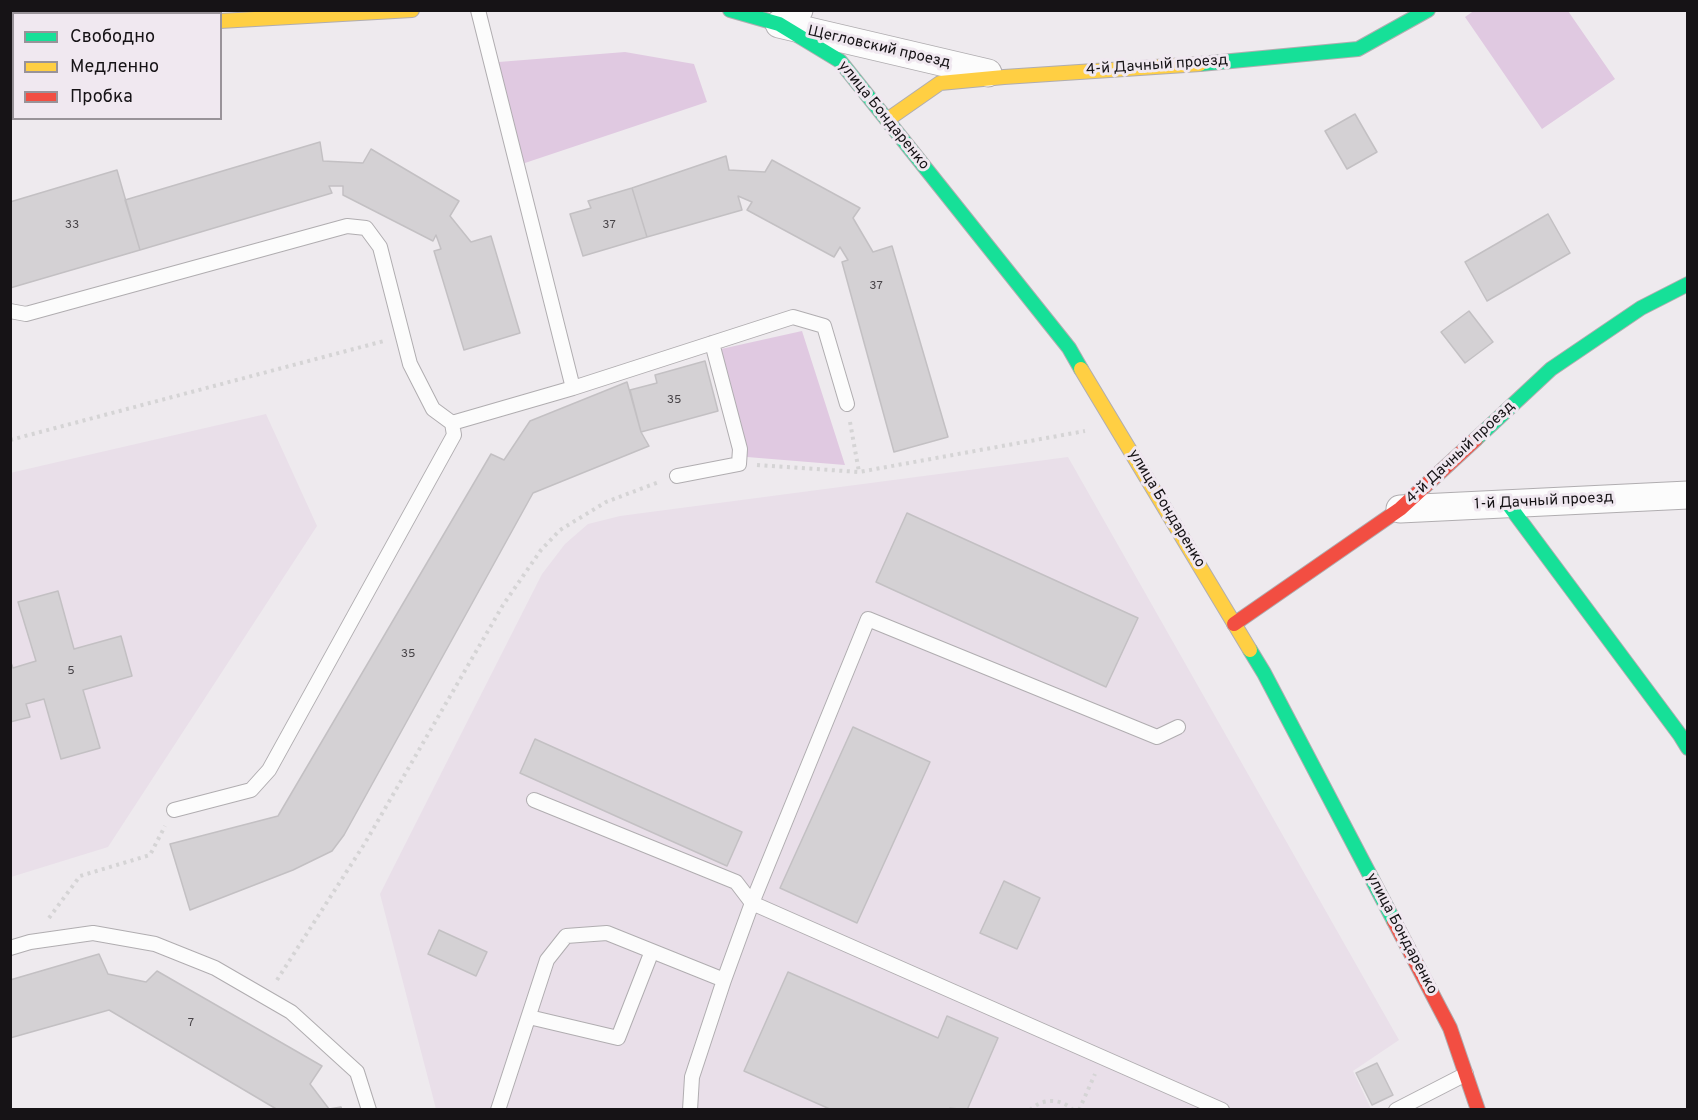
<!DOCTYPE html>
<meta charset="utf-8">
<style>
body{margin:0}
#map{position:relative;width:1698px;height:1120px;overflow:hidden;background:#eeeaee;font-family:Overpass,sans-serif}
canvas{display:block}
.frame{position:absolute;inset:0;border:12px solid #161316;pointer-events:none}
.legend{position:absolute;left:12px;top:12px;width:210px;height:108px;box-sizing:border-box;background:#f0e8f0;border:2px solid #999399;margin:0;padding:8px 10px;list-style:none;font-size:18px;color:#161316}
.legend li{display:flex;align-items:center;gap:12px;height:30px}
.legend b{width:30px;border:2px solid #999399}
</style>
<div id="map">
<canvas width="1698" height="1120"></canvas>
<div class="frame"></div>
<ul class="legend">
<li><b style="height:8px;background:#16e098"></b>Свободно</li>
<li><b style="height:8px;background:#ffcf43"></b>Медленно</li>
<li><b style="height:8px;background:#f24e42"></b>Пробка</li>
</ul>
</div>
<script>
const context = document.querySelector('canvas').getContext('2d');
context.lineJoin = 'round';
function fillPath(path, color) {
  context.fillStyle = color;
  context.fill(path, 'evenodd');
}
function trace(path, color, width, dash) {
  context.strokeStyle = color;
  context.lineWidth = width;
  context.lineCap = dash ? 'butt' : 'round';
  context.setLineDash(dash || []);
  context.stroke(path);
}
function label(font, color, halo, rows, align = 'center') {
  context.font = font + ' Overpass,sans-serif';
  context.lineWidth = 6;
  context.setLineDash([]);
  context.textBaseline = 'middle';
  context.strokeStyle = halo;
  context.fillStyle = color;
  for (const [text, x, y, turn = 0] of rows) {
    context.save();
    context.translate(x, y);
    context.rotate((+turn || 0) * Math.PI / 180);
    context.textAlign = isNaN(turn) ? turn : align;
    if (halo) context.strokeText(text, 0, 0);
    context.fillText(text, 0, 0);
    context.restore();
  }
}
const built = new Path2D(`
 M 266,414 L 317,526 L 108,847 L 11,877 L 10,473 Z
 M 1068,457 L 1399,1040 L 1353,1071 L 1371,1109 L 436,1109 L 380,894 L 542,574 L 565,544 L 588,524 L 620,516 Z`);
const green = new Path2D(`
 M 1475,10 L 1568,11 L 1615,79 L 1542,129 L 1465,17 Z
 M 625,52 L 694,64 L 707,102 L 513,167 L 486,63 Z
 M 802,331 L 845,465 L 747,457 L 721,349 Z`);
const building = new Path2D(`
 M 1355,114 L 1377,152 L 1347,169 L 1325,131 Z
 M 320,142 L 323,161 L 363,163 L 371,149 L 459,201 L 450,216 L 471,242 L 491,236 L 520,333 L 464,350 L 434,251 L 441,249 L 436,235 L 433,241 L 343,195 L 343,186 L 329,186 L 332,193 L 140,250 L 125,200 Z
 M 726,156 L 729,170 L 765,172 L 772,160 L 860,208 L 853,218 L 873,252 L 892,246 L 948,437 L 894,452 L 842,262 L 848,260 L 840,247 L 834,257 L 747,210 L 752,202 L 738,196 L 742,210 L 647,237 L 632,188 Z
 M 117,170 L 140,250 L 10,288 L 10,202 Z
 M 632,188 L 647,237 L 583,256 L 570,214 L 591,208 L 588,201 Z
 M 1548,214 L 1570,253 L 1487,301 L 1465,262 Z
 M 1469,311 L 1493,342 L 1465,363 L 1441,332 Z
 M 705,361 L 718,411 L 641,432 L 630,390 L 657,383 L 655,375 Z
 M 627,382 L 641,432 L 649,446 L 533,493 L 344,835 L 332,851 L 293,870 L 190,910 L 170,844 L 278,816 L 491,454 L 504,460 L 530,421 Z
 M 907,513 L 1138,618 L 1106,687 L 876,582 Z
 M 58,591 L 74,649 L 121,636 L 132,676 L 83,690 L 100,748 L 61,759 L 44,699 L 26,704 L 30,717 L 10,722 L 10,660 L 13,668 L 36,661 L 18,602 Z
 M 853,727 L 930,762 L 857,923 L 780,888 Z
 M 535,739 L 742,832 L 727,866 L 520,773 Z
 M 1004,881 L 1040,898 L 1017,949 L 980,933 Z
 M 439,930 L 487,952 L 476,976 L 428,954 Z
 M 99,954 L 108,974 L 146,982 L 157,971 L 322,1066 L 310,1084 L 329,1109 L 341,1107 L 342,1110 L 278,1110 L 109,1010 L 10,1038 L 10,980 Z
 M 788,972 L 938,1038 L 947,1016 L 998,1038 L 967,1110 L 950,1108 L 950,1110 L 832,1110 L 744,1071 Z
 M 1377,1063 L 1393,1095 L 1372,1105 L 1356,1073 Z`);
const path = new Path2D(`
 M 850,422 L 859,472
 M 10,440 L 384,341
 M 757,465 L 859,472 L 1085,431
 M 49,918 L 80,876 L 150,855 L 165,826
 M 277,980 L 365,843 L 503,605 L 541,550 L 560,530 L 606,502 L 659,482
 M 1030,1110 C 1042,1098 1061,1098 1073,1110
 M 1079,1110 L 1095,1074`);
const lane = new Path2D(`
 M 478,10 L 573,388
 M 10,311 L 26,314 L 347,226 L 366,228 L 380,247 L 410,364 L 433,409 L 452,423 L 454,435 L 269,770 L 251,790 L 174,810
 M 452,423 L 573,388 L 793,317 L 824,326 L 847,404
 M 677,476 L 739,464 L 740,449 L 712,343
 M 1178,727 L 1157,737 L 868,619 L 752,903 L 1222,1110
 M 534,800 L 736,882 L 752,903 L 724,980 L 692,1077 L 690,1110
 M 10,948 L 30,942 L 93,933 L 155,944 L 215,968 L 291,1012 L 357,1072 L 369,1110
 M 529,1017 L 618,1038 L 652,951
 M 498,1110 L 547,960 L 566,936 L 607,933 L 724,980
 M 1396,1110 L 1466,1074`);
const street = new Path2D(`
 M 799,10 L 779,24 L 988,73
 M 1400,509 L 1688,495`);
const fast = new Path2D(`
 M 730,10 L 779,24 L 840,61 L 1069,348 L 1081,369
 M 10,45 L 14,44
 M 1200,64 L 1358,49 L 1428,10
 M 1476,439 L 1551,369 L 1641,308 L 1688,284
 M 1508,504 L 1680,735 L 1688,748
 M 1250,650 L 1264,673 L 1394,921`);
const slow = new Path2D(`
 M 220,21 L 412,10
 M 887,120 L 940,83 L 1004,77 L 1200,64
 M 1081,369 L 1250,650`);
const jam = new Path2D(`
 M 1234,624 L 1400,509 L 1476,439
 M 1394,921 L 1450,1028 L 1478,1110`);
const numberNames = [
 ["33",72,226],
 ["37",609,226],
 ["37",876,287],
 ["35",674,401],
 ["35",408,655],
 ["5",71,672],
 ["7",191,1024]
];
const streetNames = [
 ["Щегловский проезд",879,48,13],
 ["4-й Дачный проезд",1157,66,-4],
 ["улица Бондаренко",883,116,51],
 ["4-й Дачный проезд",1461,453,-43],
 ["1-й Дачный проезд",1544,502,-3],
 ["улица Бондаренко",1166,509,59],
 ["улица Бондаренко",1401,934,62]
];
fillPath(built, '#e9dfe9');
fillPath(green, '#e0c9e1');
fillPath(building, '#d4d1d4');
trace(building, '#c3c0c3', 1.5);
trace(lane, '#b0adb0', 16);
trace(street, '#b0adb0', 29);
trace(fast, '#b0adb0', 16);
trace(slow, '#b0adb0', 16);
trace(jam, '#b0adb0', 16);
trace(path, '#d5d4d5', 4, [3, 4.5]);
trace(lane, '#fcfcfc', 14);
trace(street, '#fcfcfc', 27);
trace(fast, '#16e098', 14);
trace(slow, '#ffcf43', 14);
trace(jam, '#f24e42', 14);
label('12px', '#484448', null, numberNames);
label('15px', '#161316', '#f0e8f0', streetNames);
</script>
